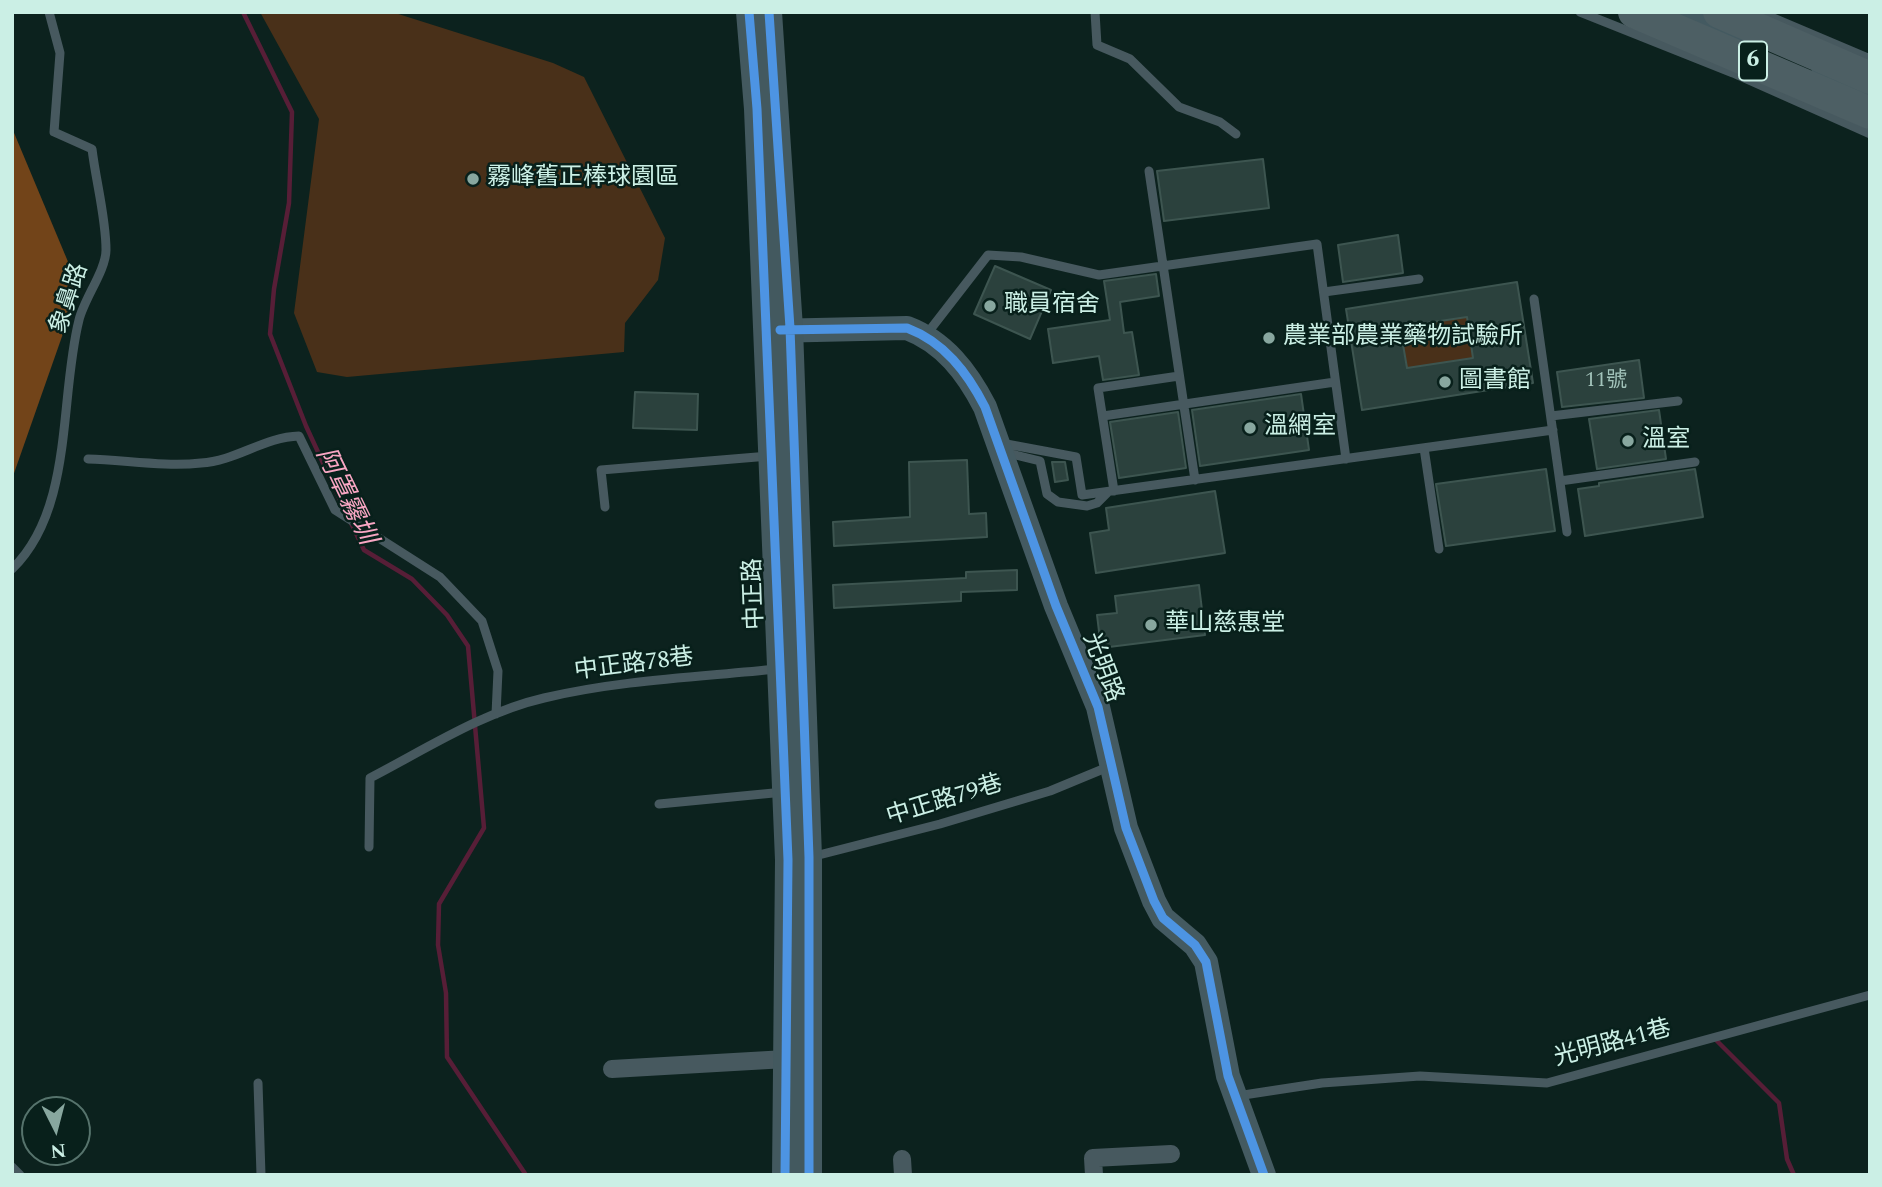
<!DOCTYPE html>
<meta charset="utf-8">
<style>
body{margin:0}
#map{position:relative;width:1882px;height:1187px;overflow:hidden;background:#0c221e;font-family:Spectral,serif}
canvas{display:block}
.frame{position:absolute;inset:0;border:14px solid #cbefe5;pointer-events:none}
.north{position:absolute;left:21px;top:1096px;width:70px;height:70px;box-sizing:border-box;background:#08201b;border:2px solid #56736c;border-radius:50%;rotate:174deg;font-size:19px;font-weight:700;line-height:28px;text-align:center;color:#cbefe5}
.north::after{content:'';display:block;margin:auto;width:24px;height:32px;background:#88a79f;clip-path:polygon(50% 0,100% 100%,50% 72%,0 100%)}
</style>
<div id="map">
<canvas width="1882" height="1187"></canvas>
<div class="frame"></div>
<div class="north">N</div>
</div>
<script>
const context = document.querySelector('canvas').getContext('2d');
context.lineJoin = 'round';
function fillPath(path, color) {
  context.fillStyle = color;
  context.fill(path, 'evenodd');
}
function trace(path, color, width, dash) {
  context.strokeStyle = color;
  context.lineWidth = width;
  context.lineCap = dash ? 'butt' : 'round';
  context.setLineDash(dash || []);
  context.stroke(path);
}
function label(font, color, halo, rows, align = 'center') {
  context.font = font + ' Spectral,"Noto Sans TC",serif';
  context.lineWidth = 5;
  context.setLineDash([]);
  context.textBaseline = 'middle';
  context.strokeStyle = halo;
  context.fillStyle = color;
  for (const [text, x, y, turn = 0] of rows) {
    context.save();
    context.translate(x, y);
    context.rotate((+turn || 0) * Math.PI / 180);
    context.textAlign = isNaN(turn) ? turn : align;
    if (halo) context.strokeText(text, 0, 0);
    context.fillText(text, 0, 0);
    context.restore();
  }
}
const green = new Path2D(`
 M 260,12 L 392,12 L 553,63 L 584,77 L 665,238 L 658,280 L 625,323 L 624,352 L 347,377 L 317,372 L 294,313 L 319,119 Z
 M 1467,317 L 1473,358 L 1407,368 L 1400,327 Z`);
const forest = new Path2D(`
 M 12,128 L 79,288 L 12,479 Z`);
const stream = new Path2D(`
 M 243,12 L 292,112 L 289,203 L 274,289 L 270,334 L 306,426 L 347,515
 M 351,523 L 364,550 L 412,579 L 447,615 L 468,646 L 484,828 L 439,904 L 438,945 L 446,993 L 447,1057 L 526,1175
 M 1714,1038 L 1779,1103 L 1787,1159 L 1794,1175`);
const building = new Path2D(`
 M 1263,159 L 1269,208 L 1164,221 L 1157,171 Z
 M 1398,235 L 1403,273 L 1343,282 L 1338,245 Z
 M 995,266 L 1051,290 L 1030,339 L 974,314 Z
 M 1156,274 L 1159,296 L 1120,302 L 1124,333 L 1132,332 L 1139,375 L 1103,380 L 1099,356 L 1053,363 L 1048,329 L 1110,320 L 1104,281 Z
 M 1517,282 L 1533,383 L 1362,410 L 1346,309 ZM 1467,317 L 1473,358 L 1407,368 L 1400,327 Z
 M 1639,360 L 1644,398 L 1562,407 L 1557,372 Z
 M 635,392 L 698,394 L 697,430 L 633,428 Z
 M 1301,394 L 1309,450 L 1200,466 L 1192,410 Z
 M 1659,410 L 1666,459 L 1597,469 L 1589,419 Z
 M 1178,412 L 1186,468 L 1119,478 L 1110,422 Z
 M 967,460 L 969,514 L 986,513 L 987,537 L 834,546 L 833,522 L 910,517 L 909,462 Z
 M 1052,462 L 1065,462 L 1068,480 L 1055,482 Z
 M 1546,469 L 1555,531 L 1446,546 L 1436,484 Z
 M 1695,469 L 1703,517 L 1585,536 L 1578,489 L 1599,486 L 1599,483 Z
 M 1215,491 L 1225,553 L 1096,573 L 1090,533 L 1109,530 L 1106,508 Z
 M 1017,570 L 1017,590 L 961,592 L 961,601 L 834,608 L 833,585 L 966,578 L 966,572 Z
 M 1199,585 L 1205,635 L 1101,648 L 1097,615 L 1117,613 L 1115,596 Z`);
const lane = new Path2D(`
 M 1095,12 L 1097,45 L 1130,59 L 1179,107 L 1220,122 L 1236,134
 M 1580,12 L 1733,73 L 1870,134
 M 1759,12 L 1870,59
 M 1149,171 L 1195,480
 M 1324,292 L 1419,279
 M 1534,299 L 1567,532
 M 926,335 L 988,255 L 1021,257 L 1099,275 L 1317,244 L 1346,459
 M 1103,416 L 1335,382
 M 1551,416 L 1678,401
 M 1001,443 L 1076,457 L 1082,495 L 1553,430
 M 1424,448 L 1439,549
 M 1003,452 L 1040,461 L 1047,494 L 1058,502 L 1087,506 L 1097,503 L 1108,492
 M 88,459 C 125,460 165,467 201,463 C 236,461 264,437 299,436 L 335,510 L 440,577 L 482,621 L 498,671 L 496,714
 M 1560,481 L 1695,462
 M 1114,491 L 1098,388 L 1179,376
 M 605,507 L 601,470 L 769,456
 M 12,569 C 74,509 59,399 79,320 C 84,299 106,270 106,250 C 106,218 96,182 92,149 L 54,132 L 60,53 L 49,12
 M 659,804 L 784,792
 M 369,847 L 370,778 C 426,749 483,712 544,698 C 619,680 700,677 777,669
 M 811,857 L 940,824 L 1050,791 L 1108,767
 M 258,1083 L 261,1175
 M 1237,1096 L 1322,1083 L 1420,1076 L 1547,1083 L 1870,995
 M 12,1167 L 20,1175`);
const street = new Path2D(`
 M 612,1069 L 786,1059
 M 902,1159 L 903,1175
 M 1094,1175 L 1093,1158 L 1171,1154`);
const secondary = new Path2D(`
 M 1678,12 L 1745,40
 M 1823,74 L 1870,96
 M 770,331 L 907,328 C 944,342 967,372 985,407 L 1056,606 L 1098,707 L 1126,828 L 1154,901 L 1163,918 L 1195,945 L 1206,962 L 1228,1076 L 1264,1175`);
const primary = new Path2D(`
 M 749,12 L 757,109 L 788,860 L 785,1175
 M 769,12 L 790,328 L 809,857 L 809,1175`);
const highwayBridge = new Path2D(`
 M 1634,12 L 1870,113
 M 1719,12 L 1870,78`);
const cycleway = new Path2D(`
 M 749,12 L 757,109 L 788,860 L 785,1175
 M 769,12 L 790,328 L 809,857 L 809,1175
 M 780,330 L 907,328 C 944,342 967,372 985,407 L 1056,606 L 1098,707 L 1126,828 L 1154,901 L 1163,918 L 1195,945 L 1206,962 L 1228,1076 L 1264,1175`);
const markers = [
 [473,179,7,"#88a79f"],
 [990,306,7,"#88a79f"],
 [1269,338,7,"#88a79f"],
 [1445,382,7,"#88a79f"],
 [1250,428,7,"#88a79f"],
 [1628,441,7,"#88a79f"],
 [1151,625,7,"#88a79f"]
];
const numberNames = [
 ["11號",1606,382]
];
const shields = [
 [1753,61,28]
];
const shieldNames = [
 ["6",1753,61]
];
const poiNames = [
 ["霧峰舊正棒球園區",487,179],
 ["職員宿舍",1004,306],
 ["農業部農業藥物試驗所",1283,338],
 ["圖書館",1459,382],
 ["溫網室",1264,428],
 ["溫室",1642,441],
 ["華山慈惠堂",1165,625]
];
const streetNames = [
 ["象鼻路",71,299,-72],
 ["中正路",756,594,-92],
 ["中正路78巷",634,666,-7],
 ["光明路",1101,668,69],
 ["中正路79巷",945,802,-17],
 ["光明路41巷",1613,1045,-15]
];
const waterNames = [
 ["阿罩霧圳",344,497,64]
];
fillPath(green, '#493019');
fillPath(forest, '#724419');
trace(stream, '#571e37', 4.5);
fillPath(building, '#2b413d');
trace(building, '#3d5550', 2);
trace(lane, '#47595f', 9);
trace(street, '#47595f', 18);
trace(secondary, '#445a61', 24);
trace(primary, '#43595f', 26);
trace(highwayBridge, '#4d5f64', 32);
trace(cycleway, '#4d94e3', 9);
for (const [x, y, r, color] of markers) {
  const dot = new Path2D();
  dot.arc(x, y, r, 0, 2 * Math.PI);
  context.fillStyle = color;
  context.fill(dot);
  trace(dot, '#08201b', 2.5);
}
label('21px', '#a3c4bb', null, numberNames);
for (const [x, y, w] of shields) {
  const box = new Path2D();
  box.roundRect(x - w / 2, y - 19.5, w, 39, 5);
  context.fillStyle = '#08201b';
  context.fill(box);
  trace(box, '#cbefe5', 2);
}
label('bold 23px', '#cbefe5', null, shieldNames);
label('24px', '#cbefe5', '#08201b', poiNames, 'left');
label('24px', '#cbefe5', '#08201b', streetNames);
label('italic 26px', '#f8a6c3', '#08201b', waterNames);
</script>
